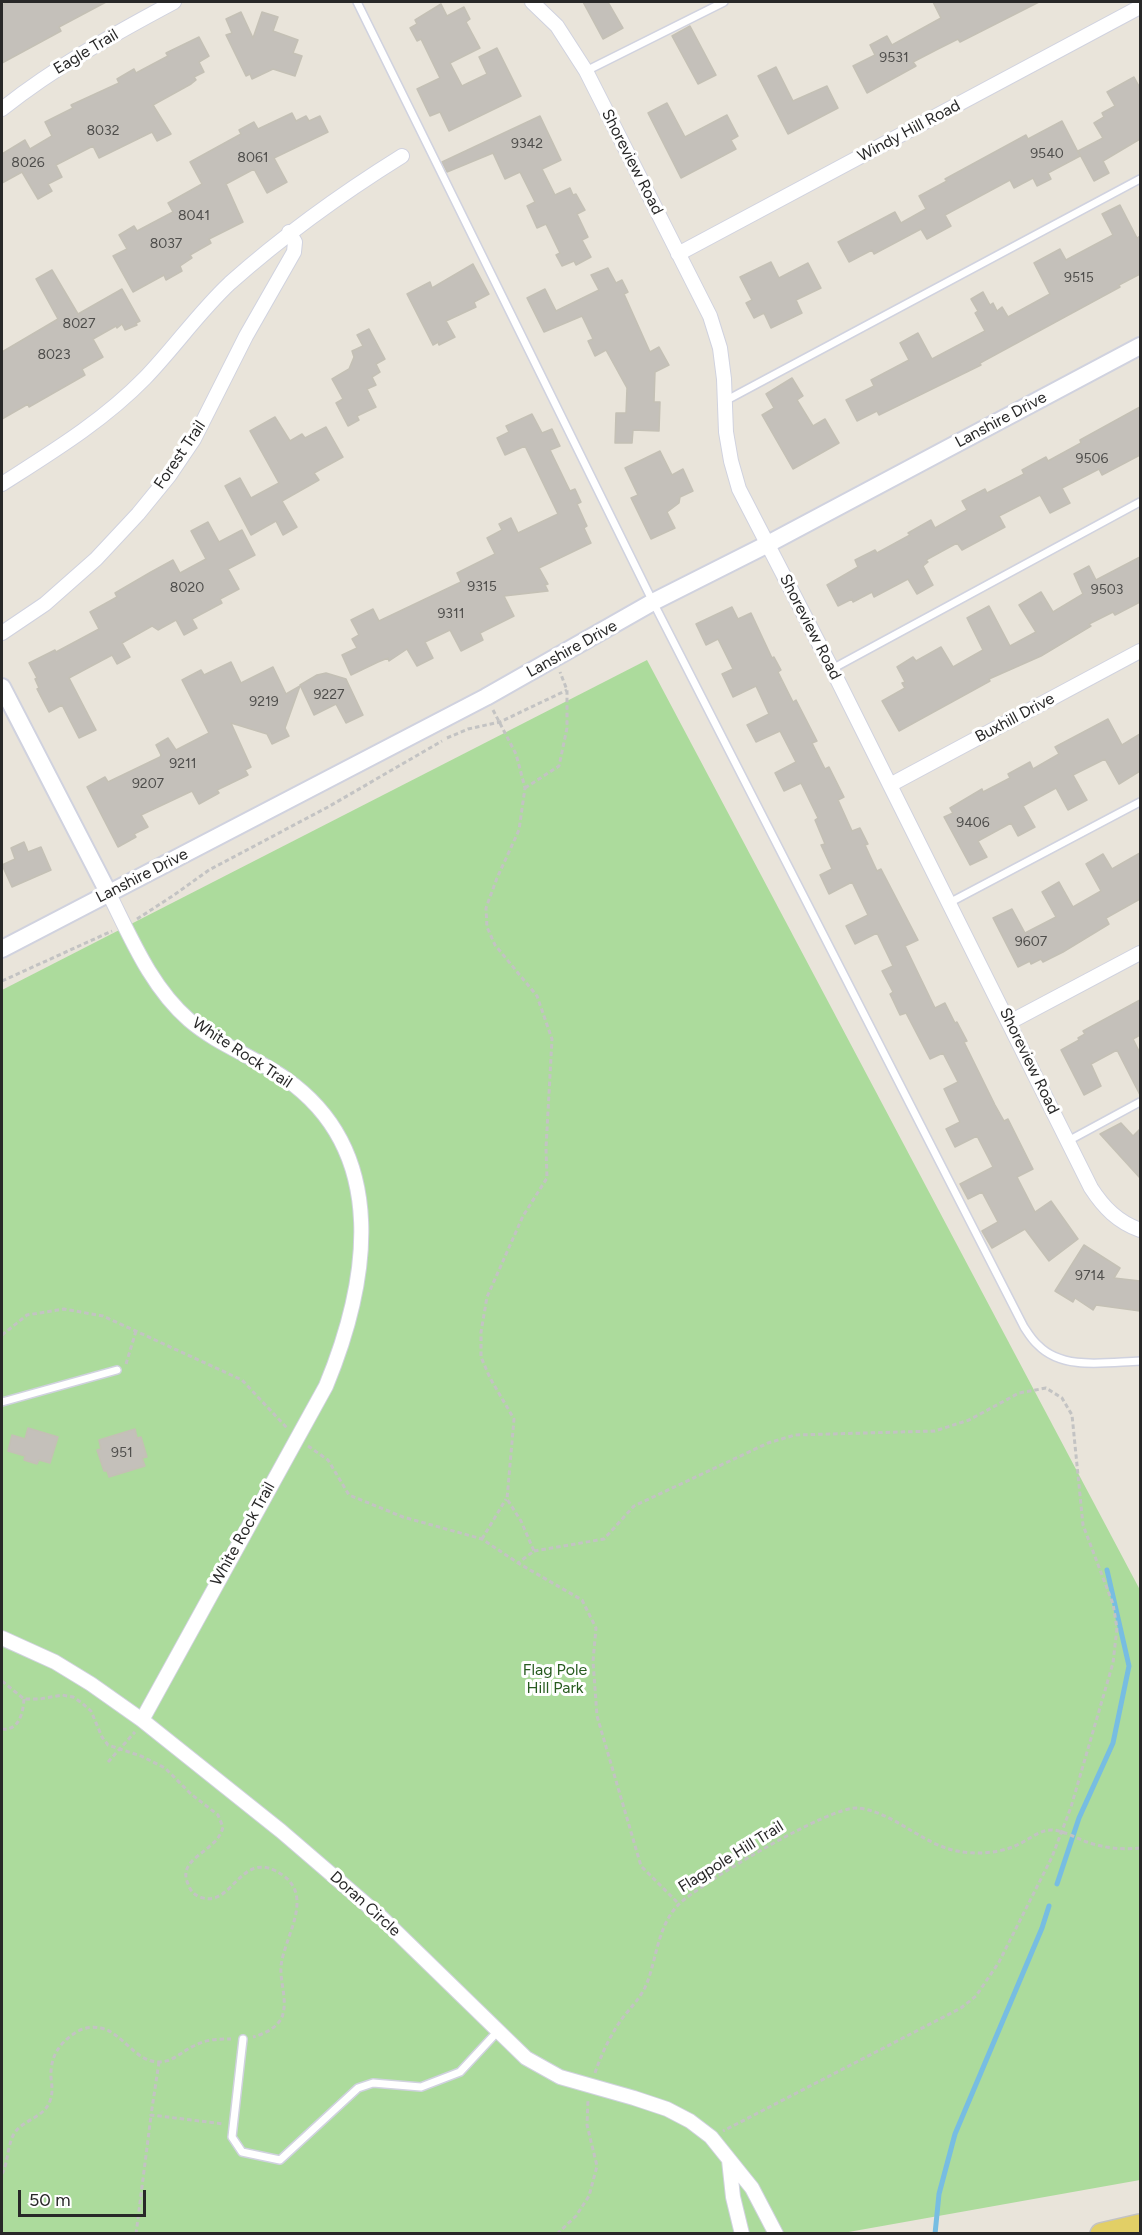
<!DOCTYPE html>
<style>
body{margin:0}
#map{position:relative;width:1142px;height:2235px;overflow:hidden;background:#e9e4da;font-family:Figtree,sans-serif}
canvas{display:block}
.frame{position:absolute;inset:0;border:3px solid #282828;pointer-events:none}
.scale{position:absolute;left:18px;top:2190px;width:128px;height:27px;box-sizing:border-box;border:3px solid #282828;border-top:0;padding-left:8px;font-size:18px;line-height:21px;white-space:nowrap;color:#282828;-webkit-text-stroke:4px #fff;paint-order:stroke}
</style>
<div id="map">
<canvas width="1142" height="2235"></canvas>
<div class="frame"></div>
<div class="scale">50 m</div>
</div>
<script>
const context = document.querySelector('canvas').getContext('2d');
context.lineJoin = 'round';
function fillPath(path, color) {
  context.fillStyle = color;
  context.fill(path, 'evenodd');
}
function trace(path, color, width, dash) {
  context.strokeStyle = color;
  context.lineWidth = width;
  context.lineCap = dash ? 'butt' : 'round';
  context.setLineDash(dash || []);
  context.stroke(path);
}
function label(font, color, halo, rows, align = 'center') {
  context.font = font + ' Figtree,sans-serif';
  context.lineWidth = 6;
  context.setLineDash([]);
  context.textBaseline = 'middle';
  context.strokeStyle = halo;
  context.fillStyle = color;
  for (const [text, x, y, turn = 0] of rows) {
    context.save();
    context.translate(x, y);
    context.rotate((+turn || 0) * Math.PI / 180);
    context.textAlign = isNaN(turn) ? turn : align;
    if (halo) context.strokeText(text, 0, 0);
    context.fillText(text, 0, 0);
    context.restore();
  }
}
const green = new Path2D(`
 M 647,660 L 1140,1590 L 1140,2180 L 843,2233 L 2,2234 L 2,990 Z`);
const stream = new Path2D(`
 M 1057,1884 L 1079,1818 L 1113,1743 L 1129,1666 L 1107,1570
 M 935,2234 L 939,2194 L 955,2134 L 1042,1928 L 1049,1906`);
const building = new Path2D(`
 M 8,2 L 106,2 L 59,27 L 61,31 L 2,63 L 2,5 Z
 M 583,2 L 608,2 L 623,28 L 603,39 Z
 M 933,2 L 1039,2 L 960,42 L 958,39 L 938,49 L 913,62 L 916,66 L 867,93 L 853,66 L 875,55 L 870,45 L 887,36 L 892,45 L 941,18 Z
 M 441,4 L 447,16 L 464,7 L 470,19 L 466,22 L 480,48 L 450,63 L 462,86 L 487,74 L 479,57 L 497,48 L 521,96 L 449,131 L 440,112 L 430,116 L 417,89 L 440,78 L 421,39 L 417,41 L 410,28 L 417,24 L 415,20 Z
 M 241,12 L 253,38 L 262,12 L 278,17 L 273,31 L 298,40 L 293,53 L 302,56 L 295,76 L 273,69 L 252,79 L 250,74 L 246,76 L 226,35 L 232,33 L 226,19 Z
 M 690,26 L 716,75 L 698,84 L 672,36 Z
 M 199,37 L 209,56 L 199,62 L 204,72 L 194,77 L 196,80 L 191,84 L 153,105 L 171,134 L 157,141 L 152,132 L 99,158 L 93,146 L 56,165 L 62,177 L 48,184 L 52,191 L 38,199 L 22,172 L 2,183 L 2,154 L 25,140 L 30,149 L 52,136 L 45,122 L 73,108 L 71,105 L 119,83 L 117,79 L 134,69 L 136,73 L 168,56 L 166,53 Z
 M 776,67 L 793,101 L 827,86 L 838,108 L 788,134 L 758,76 Z
 M 1134,77 L 1140,88 L 1140,139 L 1103,161 L 1109,173 L 1094,181 L 1078,151 L 1103,138 L 1094,123 L 1104,117 L 1102,113 L 1115,106 L 1107,92 Z
 M 667,103 L 685,137 L 727,115 L 738,136 L 731,140 L 736,149 L 681,178 L 648,113 Z
 M 292,113 L 296,121 L 306,116 L 309,121 L 320,116 L 328,132 L 274,158 L 287,182 L 267,193 L 254,169 L 226,184 L 243,222 L 209,239 L 211,243 L 190,255 L 192,258 L 180,266 L 182,271 L 166,280 L 164,275 L 133,292 L 113,256 L 127,249 L 119,235 L 134,226 L 137,231 L 173,212 L 168,203 L 202,184 L 190,162 L 241,134 L 239,130 L 254,122 L 258,129 Z
 M 540,116 L 561,160 L 542,169 L 555,195 L 570,188 L 573,195 L 576,194 L 585,210 L 577,214 L 588,237 L 582,240 L 591,257 L 576,265 L 574,261 L 562,266 L 556,255 L 560,253 L 546,224 L 537,228 L 527,206 L 535,202 L 520,172 L 505,179 L 493,153 L 447,172 L 442,162 Z
 M 1062,121 L 1080,156 L 1048,173 L 1051,179 L 1037,186 L 1033,178 L 1014,188 L 1010,180 L 945,215 L 951,226 L 927,239 L 921,229 L 874,254 L 872,250 L 849,262 L 838,242 L 895,212 L 901,223 L 926,209 L 919,196 L 947,181 L 945,179 L 1026,135 L 1028,139 Z
 M 1120,205 L 1137,238 L 1140,236 L 1140,274 L 1119,285 L 1120,287 L 980,363 L 981,365 L 879,415 L 877,411 L 857,421 L 846,400 L 874,386 L 871,380 L 909,360 L 900,343 L 918,333 L 932,359 L 985,331 L 975,313 L 978,311 L 971,299 L 983,292 L 990,305 L 993,303 L 997,311 L 1002,307 L 1008,317 L 1050,294 L 1034,263 L 1060,249 L 1066,260 L 1113,235 L 1102,214 Z
 M 771,262 L 779,278 L 808,263 L 821,288 L 796,300 L 802,313 L 771,328 L 764,313 L 754,318 L 746,303 L 752,300 L 740,277 Z
 M 473,264 L 489,294 L 474,302 L 476,307 L 446,321 L 455,337 L 439,345 L 438,342 L 433,345 L 407,294 L 430,282 L 432,288 Z
 M 608,268 L 616,283 L 622,280 L 628,292 L 624,294 L 650,352 L 659,347 L 669,365 L 655,372 L 654,402 L 660,402 L 659,431 L 633,430 L 632,443 L 615,443 L 616,413 L 626,413 L 627,388 L 606,350 L 595,356 L 588,341 L 593,339 L 582,316 L 544,332 L 527,298 L 545,289 L 556,311 L 599,290 L 591,275 Z
 M 52,270 L 78,314 L 122,289 L 140,321 L 136,323 L 137,325 L 125,330 L 122,324 L 117,328 L 116,326 L 93,339 L 103,357 L 82,369 L 85,375 L 29,407 L 28,404 L 2,419 L 2,352 L 58,319 L 36,279 Z
 M 369,329 L 385,359 L 376,364 L 380,372 L 372,377 L 376,385 L 367,389 L 376,407 L 357,416 L 359,420 L 348,426 L 336,403 L 343,399 L 332,379 L 349,369 L 354,357 L 352,351 L 363,346 L 357,335 Z
 M 792,378 L 803,396 L 797,400 L 813,426 L 825,419 L 839,443 L 793,469 L 762,415 L 774,408 L 766,394 Z
 M 1140,407 L 1140,455 L 1102,475 L 1099,469 L 1062,488 L 1070,503 L 1050,513 L 1040,495 L 999,516 L 1005,527 L 962,550 L 957,543 L 926,560 L 928,562 L 923,566 L 933,585 L 917,594 L 908,579 L 874,597 L 872,592 L 853,602 L 852,599 L 838,606 L 827,585 L 858,567 L 855,560 L 875,550 L 877,553 L 910,535 L 908,533 L 931,520 L 935,528 L 967,510 L 962,501 L 985,489 L 987,493 L 1024,474 L 1022,470 L 1046,457 L 1048,461 L 1081,443 L 1080,440 Z
 M 532,414 L 542,433 L 552,429 L 560,446 L 550,450 L 570,491 L 575,489 L 581,502 L 577,504 L 587,526 L 584,528 L 591,543 L 539,568 L 548,584 L 545,585 L 548,591 L 504,596 L 514,616 L 480,633 L 483,640 L 461,651 L 450,630 L 425,642 L 433,658 L 417,666 L 407,649 L 389,661 L 388,658 L 378,662 L 351,675 L 342,655 L 357,648 L 352,639 L 359,635 L 351,620 L 373,609 L 379,621 L 461,582 L 457,573 L 495,554 L 487,538 L 502,530 L 499,524 L 511,518 L 518,533 L 558,514 L 525,446 L 505,455 L 497,438 L 509,432 L 506,426 Z
 M 275,417 L 290,441 L 302,434 L 305,438 L 326,427 L 343,457 L 314,473 L 319,480 L 282,501 L 297,527 L 283,535 L 276,521 L 251,535 L 225,486 L 240,478 L 251,498 L 279,483 L 250,431 Z
 M 660,451 L 672,475 L 683,469 L 693,491 L 680,497 L 679,503 L 667,512 L 675,528 L 651,539 L 631,498 L 638,495 L 625,468 Z
 M 208,522 L 219,542 L 242,530 L 255,555 L 228,569 L 239,589 L 220,599 L 222,603 L 192,619 L 197,628 L 184,635 L 176,620 L 158,630 L 152,626 L 122,643 L 130,657 L 117,664 L 112,655 L 69,678 L 96,730 L 79,738 L 62,705 L 49,712 L 37,689 L 39,688 L 35,679 L 37,678 L 29,663 L 55,650 L 56,652 L 99,629 L 90,612 L 117,597 L 115,593 L 151,572 L 173,560 L 180,573 L 206,559 L 191,531 Z
 M 1140,557 L 1140,602 L 1115,615 L 1113,612 L 1089,624 L 1091,626 L 1041,656 L 989,679 L 990,681 L 899,731 L 882,701 L 905,688 L 902,683 L 905,682 L 897,667 L 913,657 L 916,661 L 941,647 L 953,667 L 983,650 L 967,618 L 989,606 L 1010,646 L 1036,632 L 1019,605 L 1041,592 L 1053,612 L 1083,594 L 1074,574 L 1089,566 L 1096,580 Z
 M 732,607 L 738,619 L 751,613 L 772,658 L 774,657 L 781,670 L 778,672 L 793,702 L 796,700 L 817,741 L 812,743 L 825,769 L 829,767 L 844,797 L 838,800 L 852,831 L 860,828 L 868,844 L 865,845 L 877,871 L 881,869 L 918,940 L 905,946 L 935,1008 L 945,1003 L 955,1023 L 957,1022 L 967,1041 L 964,1042 L 995,1105 L 1004,1121 L 1008,1119 L 1033,1169 L 1017,1177 L 1035,1212 L 1051,1201 L 1078,1239 L 1049,1261 L 1025,1229 L 992,1248 L 982,1231 L 998,1222 L 982,1192 L 968,1199 L 960,1184 L 993,1167 L 977,1136 L 955,1147 L 946,1129 L 960,1122 L 944,1089 L 958,1082 L 943,1053 L 930,1059 L 906,1013 L 900,1015 L 890,994 L 893,992 L 882,971 L 893,966 L 877,933 L 855,944 L 846,926 L 868,915 L 852,882 L 829,894 L 820,875 L 832,869 L 821,845 L 825,844 L 815,820 L 818,818 L 801,783 L 784,791 L 775,773 L 796,762 L 780,731 L 756,742 L 747,725 L 769,714 L 756,686 L 733,697 L 722,674 L 733,669 L 718,639 L 706,645 L 696,624 Z
 M 231,662 L 241,683 L 273,667 L 286,694 L 300,686 L 285,728 L 289,736 L 272,744 L 267,734 L 231,723 L 251,767 L 245,770 L 248,775 L 217,790 L 219,793 L 199,804 L 192,791 L 141,815 L 148,827 L 134,834 L 136,837 L 118,847 L 87,787 L 105,777 L 108,782 L 160,757 L 161,755 L 156,745 L 168,738 L 176,750 L 209,733 L 182,680 L 201,670 L 204,675 Z
 M 326,673 L 346,679 L 363,715 L 346,723 L 336,704 L 314,715 L 300,685 L 317,675 Z
 M 1108,719 L 1122,745 L 1140,734 L 1140,771 L 1119,784 L 1105,759 L 1073,775 L 1087,800 L 1068,810 L 1056,788 L 1023,806 L 1035,827 L 1018,836 L 1011,823 L 978,841 L 987,857 L 970,865 L 944,817 L 953,813 L 950,808 L 982,789 L 983,792 L 1010,778 L 1008,774 L 1030,762 L 1033,769 L 1059,754 L 1055,747 Z
 M 24,842 L 28,852 L 41,847 L 51,870 L 12,887 L 2,865 L 15,859 L 11,848 Z
 M 1140,853 L 1140,899 L 1106,918 L 1109,924 L 1063,952 L 1043,962 L 1041,959 L 1031,964 L 1030,961 L 1018,967 L 993,918 L 1012,909 L 1025,933 L 1056,917 L 1042,892 L 1059,882 L 1073,907 L 1101,891 L 1086,864 L 1103,854 L 1112,869 Z
 M 1140,1000 L 1140,1035 L 1133,1039 L 1140,1053 L 1140,1095 L 1117,1050 L 1091,1064 L 1101,1086 L 1084,1095 L 1061,1050 L 1079,1040 L 1078,1038 L 1085,1034 L 1083,1031 Z
 M 1121,1123 L 1133,1136 L 1140,1129 L 1140,1178 L 1100,1134 Z
 M 1084,1245 L 1120,1268 L 1114,1278 L 1140,1281 L 1140,1311 L 1096,1305 L 1093,1310 L 1075,1298 L 1073,1302 L 1055,1291 Z
 M 28,1428 L 58,1437 L 50,1463 L 39,1460 L 37,1464 L 24,1460 L 25,1456 L 8,1451 L 12,1435 L 25,1439 Z
 M 135,1429 L 137,1438 L 141,1437 L 147,1457 L 142,1458 L 145,1466 L 109,1477 L 107,1471 L 104,1471 L 97,1450 L 101,1449 L 99,1440 Z`);
const path = new Path2D(`
 M 493,710 L 516,754 L 525,788 L 519,830 L 497,878 L 486,908 L 487,927 L 495,945 L 537,996 L 552,1039 L 546,1148 L 547,1178 L 523,1216 L 487,1297 L 481,1332 L 481,1357 L 490,1378 L 514,1419 L 507,1499 L 521,1521 L 534,1551 L 518,1563
 M 447,738 L 468,729 L 500,722 L 567,690
 M 525,788 L 559,766 L 567,728 L 567,690 L 560,672
 M 137,919 L 174,895 L 209,870 L 328,807 L 442,741
 M 2,981 L 112,931
 M 2,1335 L 27,1315 L 64,1309 L 103,1316 L 242,1380 L 287,1428
 M 126,1364 L 136,1331
 M 308,1446 L 328,1460 L 349,1495 L 403,1517 L 482,1539 L 518,1563 L 582,1600 L 596,1628 L 593,1661 L 597,1716 L 641,1866 L 679,1904
 M 482,1539 L 506,1499
 M 534,1551 L 604,1539 L 634,1506 L 768,1443 L 795,1435 L 935,1431 L 969,1420 L 1019,1393 L 1046,1388 L 1062,1398 L 1072,1415 L 1083,1525 L 1113,1604 L 1117,1628 L 1113,1663 L 1071,1807 L 1052,1857 L 999,1962 L 976,1996 L 961,2008 L 723,2131
 M 2,1681 L 24,1699 L 40,1699 L 62,1695 L 73,1697 L 82,1703 L 91,1711 L 102,1737 L 108,1745 L 141,1756 L 165,1768 L 191,1794 L 218,1815 L 223,1827 C 217,1853 176,1857 188,1884 C 190,1890 194,1895 200,1897 C 234,1910 240,1844 284,1876 C 314,1899 283,1939 281,1967 C 280,1983 288,2001 282,2017 C 277,2028 264,2034 253,2037
 M 2,1729 C 19,1731 23,1713 24,1699
 M 108,1762 L 135,1732
 M 159,2062 L 151,2115 L 224,2124
 M 595,2073 C 601,2055 610,2036 621,2020 C 630,2008 641,1998 647,1983 C 657,1957 658,1925 679,1904 C 701,1883 831,1805 858,1808 C 894,1812 921,1844 957,1851 C 975,1855 999,1853 1015,1846 C 1028,1841 1039,1829 1053,1830 C 1064,1831 1076,1838 1087,1842 C 1104,1848 1122,1850 1140,1848
 M 2,2174 C 9,2161 7,2142 16,2131 C 26,2119 44,2117 50,2101 C 53,2093 52,2086 51,2078 C 50,2058 58,2044 75,2033 C 82,2028 92,2026 101,2028 C 123,2033 135,2062 159,2062 C 174,2062 183,2050 196,2045 C 207,2039 219,2039 231,2039
 M 136,2234 L 151,2116
 M 557,2234 L 576,2216 L 589,2196 L 597,2166 L 587,2125 L 588,2100`);
const service = new Path2D(`
 M 357,2 L 653,602 L 1024,1327 C 1028,1333 1032,1340 1038,1345 C 1063,1371 1108,1362 1140,1361
 M 586,71 L 724,2
 M 725,401 L 1140,179
 M 832,669 L 1140,502
 M 949,903 L 1140,802
 M 1068,1141 L 1140,1102
 M 2,1402 L 117,1370
 M 243,2039 L 232,2137 L 242,2152 L 280,2160 L 358,2088 L 373,2083 L 421,2087 L 460,2072 L 498,2031`);
const minor = new Path2D(`
 M 532,2 L 557,26 L 586,71 L 710,316 L 720,348 L 724,379 L 726,432 L 731,461 L 739,489 L 832,669 L 1091,1188 C 1104,1208 1118,1222 1140,1230
 M 2,109 C 55,67 114,34 174,2
 M 678,254 L 1140,7
 M 2,484 C 52,452 103,421 145,378 C 174,348 199,312 230,283 C 284,235 341,194 402,156
 M 2,633 L 45,604 L 96,559 L 138,514 L 169,476 L 194,439 L 246,336 L 294,252 L 295,242 L 289,232
 M 890,785 L 1140,651
 M 109,894 C 131,938 151,987 189,1020 C 218,1045 255,1057 286,1079 C 391,1153 368,1284 326,1386 L 142,1720
 M 1010,1022 L 1140,953
 M 2,1638 L 55,1662 L 91,1684 L 142,1720 L 281,1831 L 381,1917 L 526,2058 L 560,2077 L 634,2098 L 667,2109 L 690,2121 L 711,2137 L 752,2188 L 776,2234
 M 729,2160 L 733,2197 L 742,2234`);
const tertiary = new Path2D(`
 M 2,687 L 109,894
 M 2,949 L 486,697 L 653,602 L 768,544 L 1140,346`);
const primary = new Path2D(`
 M 1101,2234 L 1140,2225`);
const numberNames = [
 ["9531",894,58],
 ["8032",103,131],
 ["9342",527,144],
 ["9540",1047,154],
 ["8061",253,158],
 ["8026",28,163],
 ["8041",194,216],
 ["8037",166,244],
 ["9515",1079,278],
 ["8027",79,324],
 ["8023",54,355],
 ["9506",1092,459],
 ["9315",482,587],
 ["8020",187,588],
 ["9503",1107,590],
 ["9311",451,614],
 ["9227",329,695],
 ["9219",264,702],
 ["9211",183,764],
 ["9207",148,784],
 ["9406",973,823],
 ["9607",1031,942],
 ["9714",1090,1276],
 ["951",122,1453]
];
const streetNames = [
 ["Eagle Trail",86,52,-31],
 ["Windy Hill Road",909,131,-28],
 ["Shoreview Road",632,162,63],
 ["Lanshire Drive",1001,420,-28],
 ["Forest Trail",180,455,-56],
 ["Shoreview Road",810,627,63],
 ["Lanshire Drive",572,649,-29],
 ["Buxhill Drive",1015,718,-28],
 ["Lanshire Drive",142,876,-27],
 ["White Rock Trail",242,1053,33],
 ["Shoreview Road",1029,1061,64],
 ["White Rock Trail",243,1534,-61],
 ["Flagpole Hill Trail",731,1857,-32],
 ["Doran Circle",365,1904,42]
];
const parkNames = [
 ["Flag Pole",555,1670],
 ["Hill Park",555,1688]
];
fillPath(green, '#acdb9c');
trace(stream, '#77bde2', 5);
fillPath(building, '#c4c0ba');
trace(building, '#c4c0b5', 1.5);
trace(service, '#d0d2df', 10);
trace(minor, '#d0d2df', 16);
trace(tertiary, '#d0d2df', 20);
trace(primary, '#c3c3c3', 24);
trace(path, '#c3c3c3', 3, [4.5, 3]);
trace(service, '#fff', 7);
trace(minor, '#fff', 14);
trace(tertiary, '#fff', 16);
trace(primary, '#e2cf66', 21);
label('14px', '#4f4e4c', null, numberNames);
label('16px', '#282828', '#fff', streetNames);
label('16px', '#285c20', '#fff', parkNames);
</script>
